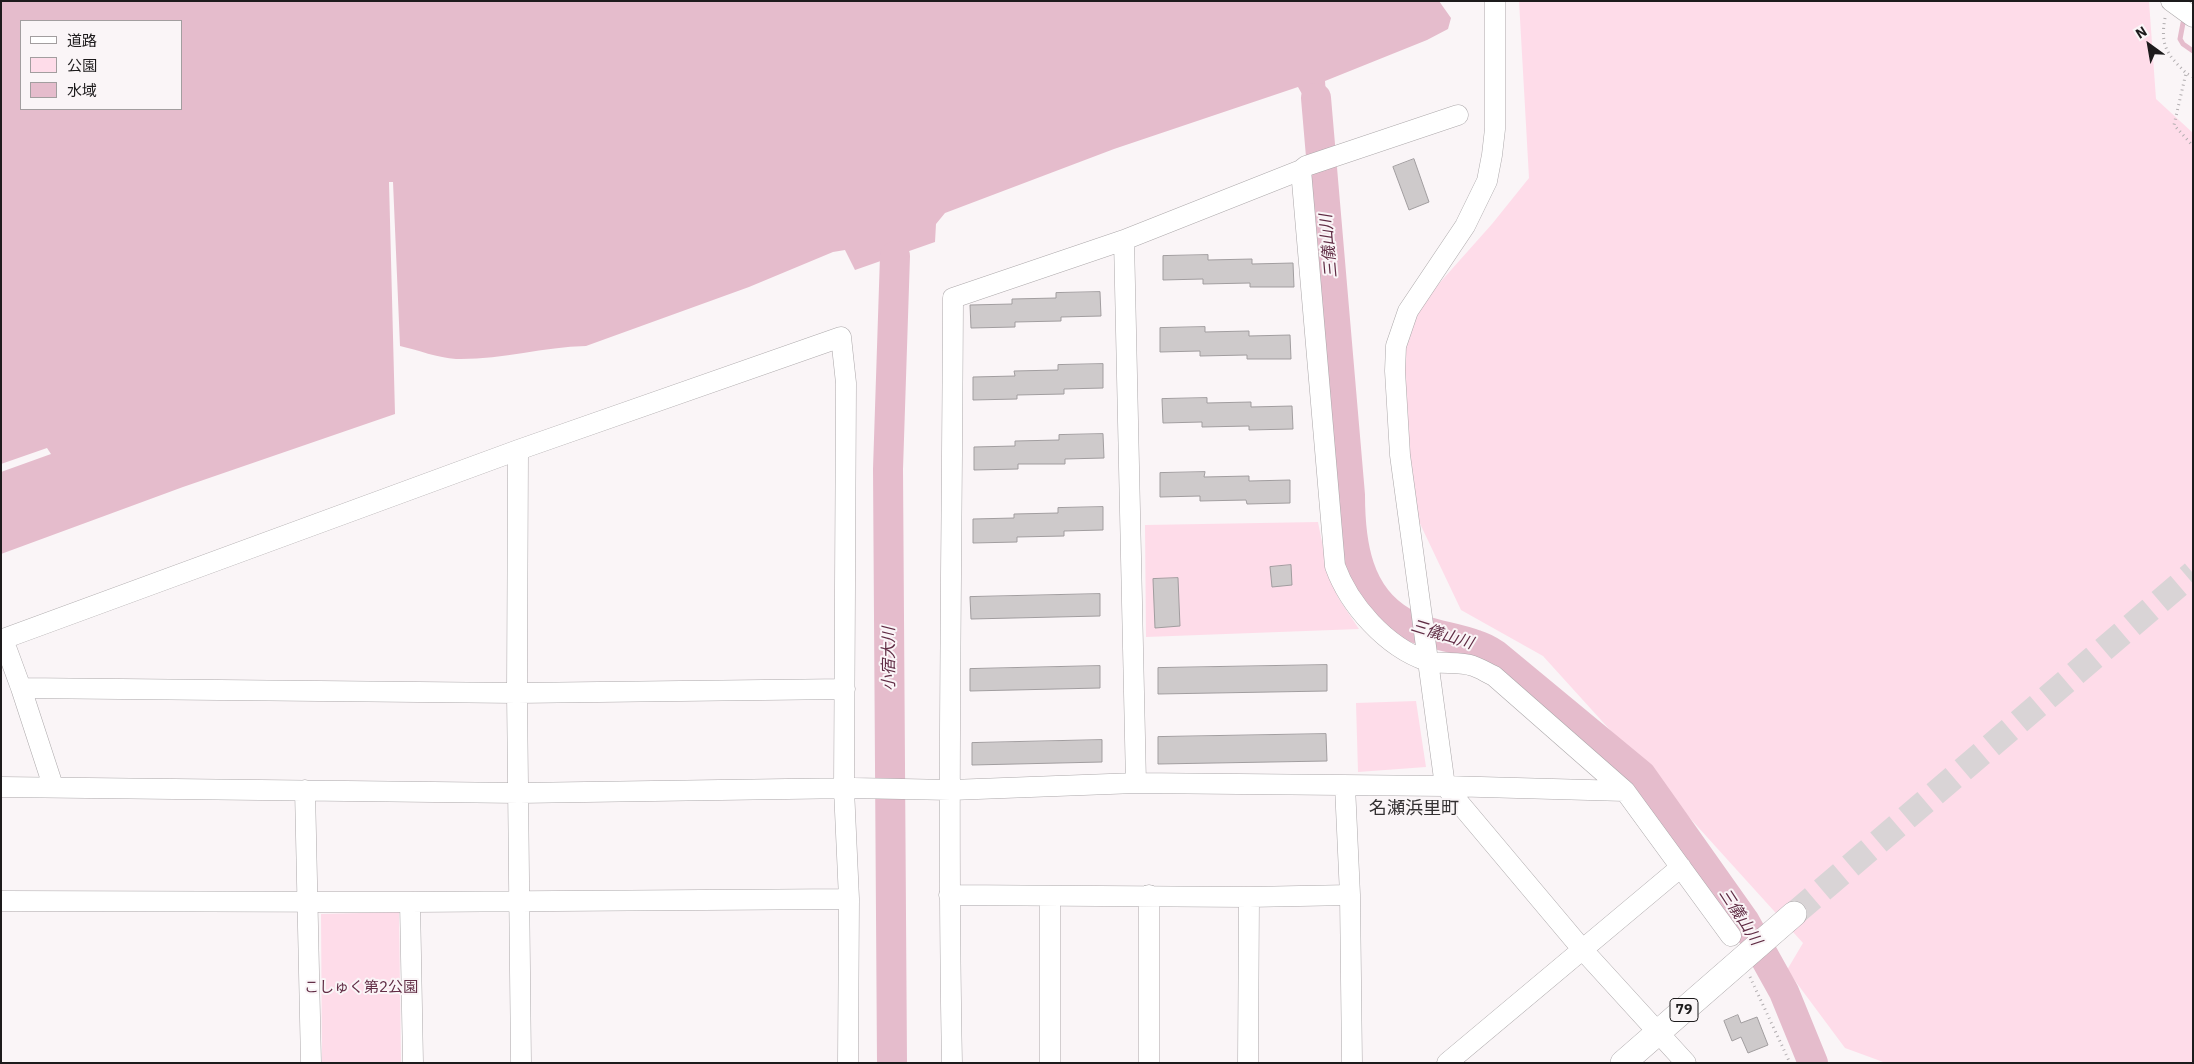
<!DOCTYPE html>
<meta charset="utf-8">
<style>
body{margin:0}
#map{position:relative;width:2194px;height:1064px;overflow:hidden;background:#faf5f7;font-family:"IBM Plex Sans","Noto Sans JP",sans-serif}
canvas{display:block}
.frame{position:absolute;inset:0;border:2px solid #1d1b1c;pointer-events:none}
.legend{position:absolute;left:20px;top:20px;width:162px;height:90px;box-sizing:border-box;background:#faf5f7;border:1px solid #a29e9f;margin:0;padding:6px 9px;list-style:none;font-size:15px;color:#1d1b1c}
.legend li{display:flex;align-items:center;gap:10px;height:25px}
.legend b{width:25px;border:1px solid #a29e9f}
.north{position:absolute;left:2124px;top:20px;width:50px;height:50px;-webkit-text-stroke:4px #faf5f7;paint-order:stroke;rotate:328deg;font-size:14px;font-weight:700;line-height:20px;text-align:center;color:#1d1b1c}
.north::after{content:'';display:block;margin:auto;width:18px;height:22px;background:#1d1b1c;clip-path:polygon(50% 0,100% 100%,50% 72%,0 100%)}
</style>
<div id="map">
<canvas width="2194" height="1064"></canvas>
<div class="frame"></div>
<ul class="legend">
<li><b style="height:6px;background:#fff"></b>道路</li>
<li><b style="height:14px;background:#fedce9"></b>公園</li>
<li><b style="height:14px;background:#e5bccc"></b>水域</li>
</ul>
<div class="north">N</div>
</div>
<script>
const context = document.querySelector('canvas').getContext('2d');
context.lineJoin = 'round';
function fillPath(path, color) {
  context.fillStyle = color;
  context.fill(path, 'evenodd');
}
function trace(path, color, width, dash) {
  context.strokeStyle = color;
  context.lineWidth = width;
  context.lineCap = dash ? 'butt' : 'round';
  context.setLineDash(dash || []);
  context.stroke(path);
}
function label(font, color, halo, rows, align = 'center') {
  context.font = font + ' "IBM Plex Sans","Noto Sans JP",sans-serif';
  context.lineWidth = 4;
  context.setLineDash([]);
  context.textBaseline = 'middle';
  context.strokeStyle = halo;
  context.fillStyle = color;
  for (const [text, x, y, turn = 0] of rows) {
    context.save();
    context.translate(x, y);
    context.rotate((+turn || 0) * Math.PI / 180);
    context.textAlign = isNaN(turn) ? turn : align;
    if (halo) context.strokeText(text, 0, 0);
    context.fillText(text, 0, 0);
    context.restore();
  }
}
const green = new Path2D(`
 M 1519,1 L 2149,1 L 2156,99 L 2193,133 L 2193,1063 L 1886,1063 L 1845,1048 L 1787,970 L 1803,943 L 1543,656 L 1461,610 L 1405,492 L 1403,324 L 1492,224 L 1529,178 Z
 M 1318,522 L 1329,577 L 1339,599 L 1359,629 L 1146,637 L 1145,525 Z
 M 1416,701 L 1426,767 L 1358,772 L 1356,703 Z
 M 399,912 L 401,1063 L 322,1063 L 321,914 Z`);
const water = new Path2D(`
 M 1,1 L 1439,1 L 1451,18 L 1448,29 L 1427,40 L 1325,81 L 1326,95 L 1306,101 L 1298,87 L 1114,149 L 945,213 L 936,224 L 935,242 L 855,270 L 845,250 L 833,252 L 749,287 L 586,346 C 542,347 500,360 456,359 C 438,358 418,350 400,346 L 393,182 L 389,182 L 395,414 L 183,487 L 1,554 L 1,472 L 51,454 L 47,448 L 1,464 ZM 21,21 L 181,21 L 181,109 L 21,109 Z`);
const stream = new Path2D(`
 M 2187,17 L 2183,23 L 2180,39 L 2183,44 L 2193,51`);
const river = new Path2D(`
 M 1316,98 L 1350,495 C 1350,543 1357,596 1403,622 C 1425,635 1453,636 1476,645 C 1483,647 1490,651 1496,655 L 1641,775 L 1745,922 L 1784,992 L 1813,1063
 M 892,1063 L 888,469 L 895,256`);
const building = new Path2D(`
 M 1414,159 L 1429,202 L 1409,210 L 1393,167 Z
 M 1208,255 L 1208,260 L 1252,259 L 1252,264 L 1293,263 L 1294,287 L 1250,287 L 1250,283 L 1203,284 L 1203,279 L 1163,280 L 1163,256 Z
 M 1100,292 L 1101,316 L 1061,317 L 1061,321 L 1015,322 L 1015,327 L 971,328 L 970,305 L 1012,304 L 1012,299 L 1056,298 L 1056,293 Z
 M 1205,327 L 1205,332 L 1249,331 L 1249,336 L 1290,335 L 1291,359 L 1247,359 L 1247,355 L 1200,356 L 1200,351 L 1160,352 L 1160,328 Z
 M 1103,364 L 1103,388 L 1064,389 L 1064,394 L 1017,395 L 1017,399 L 973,400 L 973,377 L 1015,376 L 1014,371 L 1058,370 L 1058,365 Z
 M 1207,398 L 1207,403 L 1251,402 L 1251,407 L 1292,406 L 1293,429 L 1249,430 L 1249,426 L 1202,427 L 1202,422 L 1163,423 L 1162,399 Z
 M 1103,434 L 1104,458 L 1065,459 L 1065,464 L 1018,464 L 1018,469 L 974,470 L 974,447 L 1015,446 L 1015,441 L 1059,440 L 1059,435 Z
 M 1205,472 L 1204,477 L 1249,476 L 1249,481 L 1290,480 L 1290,503 L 1247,504 L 1246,500 L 1200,501 L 1200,496 L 1160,497 L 1160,473 Z
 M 1103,507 L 1103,530 L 1064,531 L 1064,536 L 1017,537 L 1017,542 L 973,543 L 973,519 L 1014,518 L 1014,514 L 1058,513 L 1058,508 Z
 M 1291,565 L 1292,585 L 1272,587 L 1270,567 Z
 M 1178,578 L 1180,626 L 1155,628 L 1153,579 Z
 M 1100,594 L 1100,616 L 971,619 L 970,597 Z
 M 1327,665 L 1327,691 L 1158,694 L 1158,668 Z
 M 1100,666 L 1100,688 L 970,691 L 970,669 Z
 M 1326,734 L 1327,761 L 1158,764 L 1158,737 Z
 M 1102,740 L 1102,762 L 972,765 L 972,743 Z
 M 1738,1015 L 1741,1023 L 1757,1017 L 1768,1045 L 1748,1053 L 1741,1037 L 1732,1041 L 1724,1021 Z`);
const majorTunnel = new Path2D(`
 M 1794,914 L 2193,573`);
const path = new Path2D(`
 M 2165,18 C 2160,46 2167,54 2186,73
 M 2193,77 L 2186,73 L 2174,125 L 2193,146
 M 1750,977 L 1790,1063`);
const minor = new Path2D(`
 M 1495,1 L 1495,129 L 1492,155 L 1487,181 L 1465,226 L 1408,311 L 1396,346 L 1395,371 L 1400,455 L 1445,786 L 1582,949 L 1686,1063
 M 2171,1 L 2193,17
 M 1301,170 L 1335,566 C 1349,605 1386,647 1427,661 C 1441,665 1459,661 1473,666 C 1480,668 1487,673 1494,676 L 1625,791 L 1731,936
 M 1124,240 L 1136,783
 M 518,450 L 517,693 L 521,1063
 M 21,688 L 53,786
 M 845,689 L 517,693 L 21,688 L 3,639 L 518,450 L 841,337 L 846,383 L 844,789 L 849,899 L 848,1063
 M 1345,786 L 1350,895 L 1352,1063
 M 1,787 L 519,793 L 854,788 L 951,790 L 1136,783 L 1445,786 L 1625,791
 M 305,790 L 311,1063
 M 949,895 L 1249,897 L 1350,895
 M 1,901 L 410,902 L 849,899
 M 410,902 L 413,1063
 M 952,1063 C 947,808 952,553 953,298 L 1124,240 L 1301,170 L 1306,166 L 1458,115
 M 1050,1063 L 1050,896
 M 1149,1063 L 1149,895
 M 1248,1063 L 1249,897
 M 1447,1063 L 1681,867`);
const major = new Path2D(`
 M 1623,1063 L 1794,914`);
const shields = [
 [1684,1010,28]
];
const shieldNames = [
 ["79",1684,1010]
];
const parkNames = [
 ["こしゅく第2公園",361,988]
];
const waterNames = [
 ["三儀山川",1329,246,-95],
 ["三儀山川",1442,635,17],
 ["小宿大川",889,659,-90],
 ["三儀山川",1740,917,57]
];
const quarterNames = [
 ["名瀬浜里町",1414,809]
];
fillPath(green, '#fedce9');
fillPath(water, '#e5bccc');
trace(stream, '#e5bccc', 5);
trace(river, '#e5bccc', 30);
fillPath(building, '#cecacb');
trace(building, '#a19d9f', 1);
trace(majorTunnel, '#d9d4d6', 25, [25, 12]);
trace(minor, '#aca8aa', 21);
trace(major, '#aca8aa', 26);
trace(path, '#b2aeb0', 3, [1, 4]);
trace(minor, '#fff', 20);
trace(major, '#fff', 25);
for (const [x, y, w] of shields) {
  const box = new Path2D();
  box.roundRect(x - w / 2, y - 11.5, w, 23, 4);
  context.fillStyle = '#faf5f7';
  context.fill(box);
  trace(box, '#1d1b1c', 1);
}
label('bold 14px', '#1d1b1c', null, shieldNames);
label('15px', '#622e46', '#faf5f7', parkNames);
label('italic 16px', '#602c44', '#faf5f7', waterNames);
label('18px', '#333031', '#faf5f7', quarterNames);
</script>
